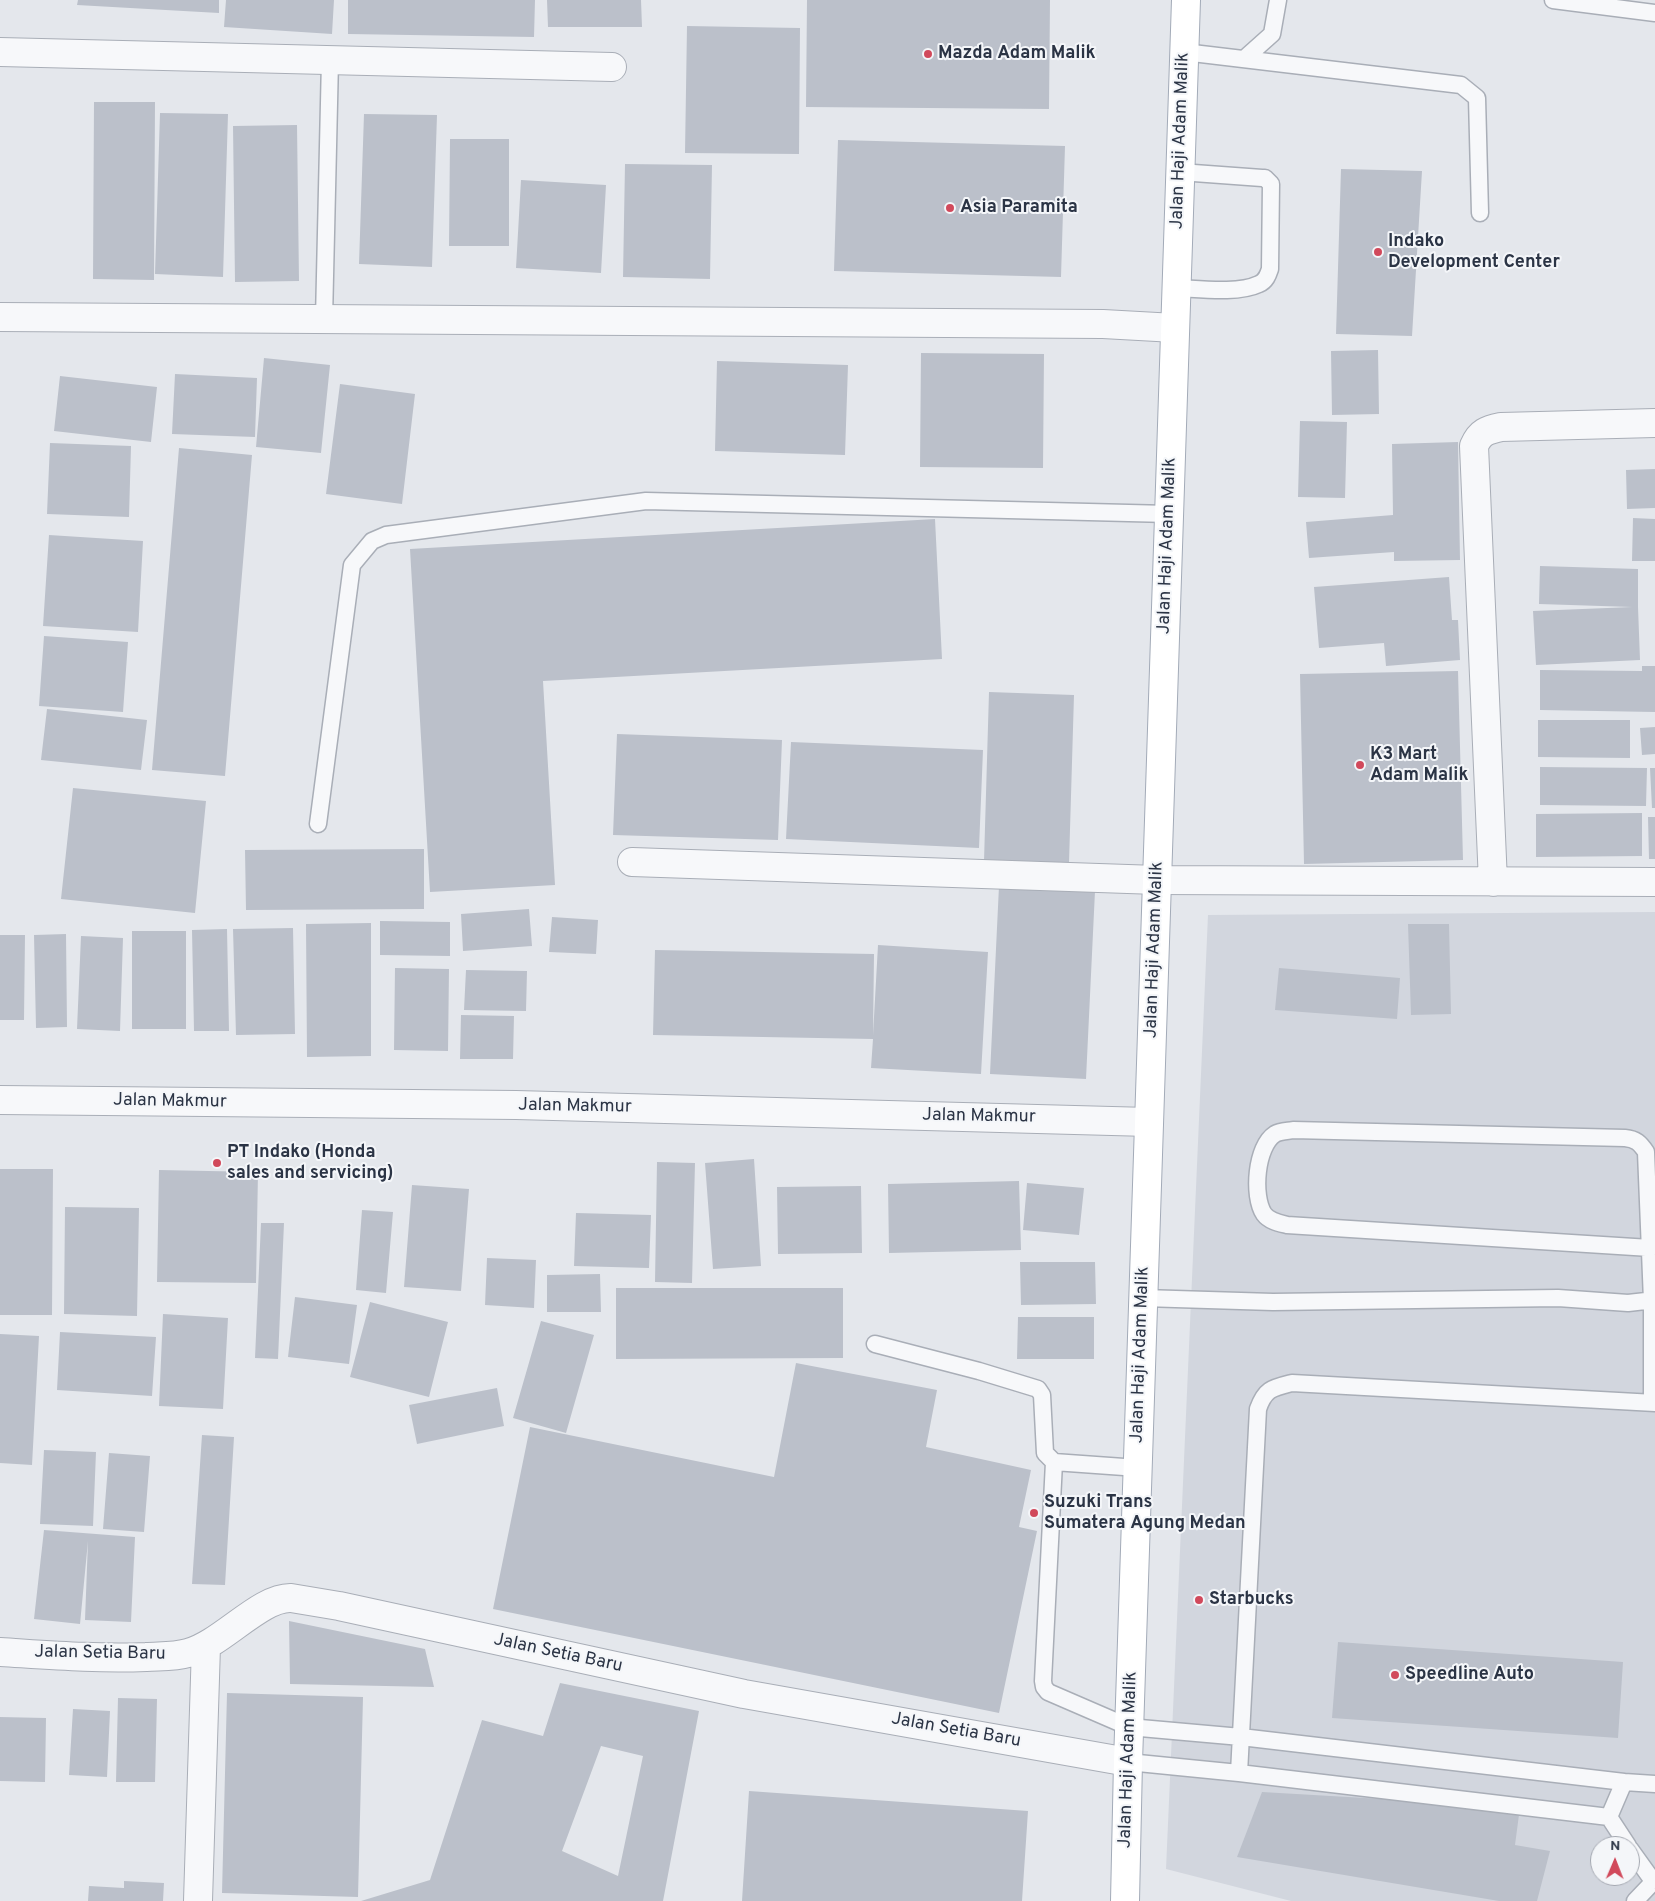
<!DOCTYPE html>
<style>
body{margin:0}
#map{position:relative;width:1655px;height:1901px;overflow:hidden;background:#e4e7ec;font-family:Overpass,sans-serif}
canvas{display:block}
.north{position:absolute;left:1590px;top:1836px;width:50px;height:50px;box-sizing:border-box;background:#f4f6f9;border:1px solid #a4a8b1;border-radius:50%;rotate:1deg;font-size:14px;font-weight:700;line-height:20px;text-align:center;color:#2b3445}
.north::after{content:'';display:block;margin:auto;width:18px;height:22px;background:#d1495b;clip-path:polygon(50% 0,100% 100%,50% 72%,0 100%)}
</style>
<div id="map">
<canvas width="1655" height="1901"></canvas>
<div class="north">N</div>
</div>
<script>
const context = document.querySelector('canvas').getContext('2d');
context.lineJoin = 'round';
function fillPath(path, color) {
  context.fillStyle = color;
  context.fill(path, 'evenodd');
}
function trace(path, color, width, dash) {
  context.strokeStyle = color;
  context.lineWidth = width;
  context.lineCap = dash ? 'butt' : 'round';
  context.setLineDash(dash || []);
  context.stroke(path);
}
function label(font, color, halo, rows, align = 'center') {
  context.font = font + ' Overpass,sans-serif';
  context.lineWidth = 4;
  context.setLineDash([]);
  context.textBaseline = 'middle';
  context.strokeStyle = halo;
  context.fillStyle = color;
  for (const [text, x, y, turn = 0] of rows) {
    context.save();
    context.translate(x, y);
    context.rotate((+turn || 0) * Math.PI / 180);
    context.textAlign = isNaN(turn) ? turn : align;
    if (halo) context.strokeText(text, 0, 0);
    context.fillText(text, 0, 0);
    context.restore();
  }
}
const built = new Path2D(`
 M 1655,912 L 1655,1901 L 1291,1901 L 1166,1869 L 1208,915 ZM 1600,1846 L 1630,1846 L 1630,1876 L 1600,1876 Z`);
const building = new Path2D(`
 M 78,0 L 219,0 L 219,13 L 77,5 Z
 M 226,0 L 334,0 L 332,34 L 224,27 Z
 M 348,0 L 535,0 L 534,37 L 348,34 Z
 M 547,0 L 641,0 L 642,27 L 548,27 Z
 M 807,0 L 1050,0 L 1049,109 L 806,107 Z
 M 687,26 L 800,28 L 799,154 L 685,153 Z
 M 94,102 L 155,102 L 154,280 L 93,279 Z
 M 160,113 L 228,114 L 223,277 L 155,274 Z
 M 364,114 L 437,115 L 432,267 L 359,264 Z
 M 297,125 L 299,281 L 235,282 L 233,126 Z
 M 450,139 L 509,139 L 509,246 L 449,246 Z
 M 838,140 L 1065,146 L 1061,277 L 834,271 Z
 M 625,164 L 712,165 L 710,279 L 623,277 Z
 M 1341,169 L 1422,171 L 1412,336 L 1336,334 Z
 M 521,180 L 606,185 L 601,273 L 516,268 Z
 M 1378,350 L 1379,414 L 1332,415 L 1331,351 Z
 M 921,353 L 1044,354 L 1043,468 L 920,467 Z
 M 264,358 L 330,365 L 321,453 L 256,447 Z
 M 717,361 L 848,365 L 845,455 L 715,451 Z
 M 175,374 L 257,378 L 255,437 L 172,434 Z
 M 60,376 L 157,387 L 151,442 L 54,431 Z
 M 340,384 L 415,394 L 402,504 L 326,494 Z
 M 1300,421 L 1347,422 L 1345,498 L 1298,497 Z
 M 1458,442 L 1460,560 L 1394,561 L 1394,552 L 1309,558 L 1306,522 L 1393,515 L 1392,444 Z
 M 50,443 L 131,446 L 129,517 L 47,514 Z
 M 179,448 L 252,455 L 225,776 L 152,770 Z
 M 1655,469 L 1655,508 L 1627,509 L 1626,470 Z
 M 1633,518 L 1655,519 L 1655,561 L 1632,561 Z
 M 935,519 L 942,659 L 543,681 L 555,885 L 430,892 L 410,549 Z
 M 49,535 L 143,541 L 138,632 L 43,626 Z
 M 1540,566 L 1638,569 L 1638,607 L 1640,660 L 1536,665 L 1533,611 L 1632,607 L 1539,604 Z
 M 1449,577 L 1452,620 L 1458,620 L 1460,660 L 1386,666 L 1384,643 L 1319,648 L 1314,587 Z
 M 44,636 L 128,642 L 123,712 L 39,706 Z
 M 1642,666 L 1655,666 L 1655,712 L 1540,710 L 1540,670 L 1642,671 Z
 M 1458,671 L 1463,860 L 1304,864 L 1300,674 Z
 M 989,692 L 1074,695 L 1069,863 L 984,861 Z
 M 47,709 L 147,720 L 141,770 L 41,760 Z
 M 1538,720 L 1630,720 L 1630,758 L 1538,757 Z
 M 1655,727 L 1655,754 L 1642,755 L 1640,728 Z
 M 617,734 L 782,740 L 778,840 L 613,835 Z
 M 791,742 L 983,750 L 979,848 L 786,839 Z
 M 1540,767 L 1647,768 L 1646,806 L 1540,805 Z
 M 1650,768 L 1655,768 L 1655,808 L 1652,808 Z
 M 73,788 L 206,801 L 195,913 L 61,899 Z
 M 1642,813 L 1642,856 L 1536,857 L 1536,814 Z
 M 1648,817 L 1655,817 L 1655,859 L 1649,859 Z
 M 424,849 L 424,909 L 246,910 L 245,850 Z
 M 999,886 L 1095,891 L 1086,1079 L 990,1074 Z
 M 529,909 L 532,946 L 463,951 L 461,914 Z
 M 552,917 L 598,920 L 596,954 L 549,952 Z
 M 380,921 L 450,922 L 450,956 L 380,955 Z
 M 371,923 L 371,1056 L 307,1057 L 306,924 Z
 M 1408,924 L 1449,924 L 1451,1014 L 1411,1015 Z
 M 293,928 L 295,1034 L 236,1035 L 233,929 Z
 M 227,929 L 229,1031 L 194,1031 L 192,930 Z
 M 132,931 L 186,931 L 186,1029 L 132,1029 Z
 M 66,934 L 67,1027 L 36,1028 L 34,935 Z
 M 0,935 L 25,935 L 24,1020 L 0,1020 Z
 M 81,936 L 123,938 L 120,1031 L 77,1029 Z
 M 878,945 L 988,952 L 981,1074 L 871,1068 L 873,1039 L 653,1035 L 655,950 L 874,954 L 873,1035 Z
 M 395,968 L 449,969 L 448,1051 L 394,1050 Z
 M 1279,968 L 1400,978 L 1397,1019 L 1275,1010 Z
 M 466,970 L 527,971 L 526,1011 L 464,1010 Z
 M 461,1015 L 514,1016 L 513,1059 L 460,1059 Z
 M 754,1159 L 761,1266 L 713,1269 L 705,1163 Z
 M 657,1162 L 695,1163 L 692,1283 L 655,1282 Z
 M 0,1169 L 53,1169 L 52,1315 L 0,1315 Z
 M 159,1170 L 258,1172 L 256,1283 L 157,1282 Z
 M 1019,1181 L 1021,1250 L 889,1253 L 888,1184 Z
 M 1027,1183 L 1084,1188 L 1079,1235 L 1023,1230 Z
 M 412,1185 L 469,1189 L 461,1291 L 404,1287 Z
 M 861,1186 L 862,1253 L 778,1254 L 777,1187 Z
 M 65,1207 L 139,1208 L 137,1316 L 64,1314 Z
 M 362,1210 L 393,1212 L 386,1293 L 356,1290 Z
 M 576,1213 L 651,1215 L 649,1268 L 574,1266 Z
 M 261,1223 L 284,1223 L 278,1359 L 255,1358 Z
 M 487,1258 L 536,1260 L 534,1308 L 485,1305 Z
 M 1020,1262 L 1095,1262 L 1096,1304 L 1021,1305 Z
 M 600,1274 L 601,1312 L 547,1312 L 547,1275 Z
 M 616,1288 L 843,1288 L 843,1358 L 616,1359 Z
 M 295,1297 L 357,1305 L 349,1364 L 288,1357 Z
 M 370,1302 L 448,1322 L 429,1397 L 350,1377 Z
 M 163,1314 L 228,1318 L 223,1409 L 159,1406 Z
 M 1018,1317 L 1094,1317 L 1094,1359 L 1017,1359 Z
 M 541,1321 L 594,1335 L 566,1433 L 513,1418 Z
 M 60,1332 L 156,1337 L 152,1396 L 57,1390 Z
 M 0,1334 L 39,1336 L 32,1465 L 0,1463 Z
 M 796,1363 L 937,1390 L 926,1447 L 1031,1470 L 1019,1527 L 1037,1531 L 999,1713 L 493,1609 L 530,1427 L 774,1477 Z
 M 497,1388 L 504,1426 L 417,1444 L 409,1405 Z
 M 202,1435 L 234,1437 L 225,1585 L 192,1584 Z
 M 44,1450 L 96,1452 L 93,1526 L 40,1524 Z
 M 109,1453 L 150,1456 L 144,1532 L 103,1529 Z
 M 44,1530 L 135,1537 L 131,1622 L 85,1620 L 88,1541 L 80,1624 L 34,1619 Z
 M 289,1621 L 425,1649 L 434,1687 L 290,1684 Z
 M 1338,1642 L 1623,1662 L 1618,1738 L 1332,1718 Z
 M 560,1683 L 699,1711 L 663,1901 L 361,1901 L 430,1880 L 482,1720 L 543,1736 ZM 601,1746 L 643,1756 L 618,1876 L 562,1851 Z
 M 227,1693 L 363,1697 L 358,1897 L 222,1893 Z
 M 118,1698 L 157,1699 L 155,1782 L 116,1782 Z
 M 73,1709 L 110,1711 L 107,1777 L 69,1775 Z
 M 0,1717 L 46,1718 L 45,1782 L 0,1781 Z
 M 749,1791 L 1028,1811 L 1022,1901 L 742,1901 Z
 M 1262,1792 L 1520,1807 L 1515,1845 L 1550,1851 L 1537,1901 L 1499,1901 L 1237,1857 Z
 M 124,1881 L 164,1883 L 163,1901 L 88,1901 L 89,1886 L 124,1888 Z`);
const service = new Path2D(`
 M 1553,0 L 1655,13
 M 1184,52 L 1461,85 L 1477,98 L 1480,213
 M 1244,59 L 1272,34 L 1278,0
 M 1176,288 C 1200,289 1238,294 1259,284 C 1266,281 1268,275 1270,269 L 1271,184 L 1265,178 L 1262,178 L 1180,172
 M 324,319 L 330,60
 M 318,824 L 352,565 L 372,541 L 386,535 L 646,501 L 1169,514
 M 1650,1248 L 1287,1225 C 1279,1223 1269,1221 1264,1214 C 1252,1196 1256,1146 1275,1134 C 1280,1131 1288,1131 1293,1130 L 1625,1138 C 1636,1139 1640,1143 1646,1152 L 1652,1301 L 1652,1403
 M 1143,1298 L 1273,1302 L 1558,1298 L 1628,1303 L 1655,1300
 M 875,1344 L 979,1371 L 1038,1389 L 1042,1395 L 1045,1453 L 1054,1462 L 1138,1468
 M 1054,1462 L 1043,1681 L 1044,1687 L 1048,1692 L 1129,1727 L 1241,1737 L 1624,1782
 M 1128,1762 L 1239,1773 L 1609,1817
 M 1239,1773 L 1258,1409 C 1265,1389 1272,1388 1292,1383 L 1655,1403
 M 1628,1846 L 1609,1817 L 1624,1782 L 1655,1784
 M 1630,1849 L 1653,1881
 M 1635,1901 L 1655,1880`);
const minor = new Path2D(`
 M 0,52 L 612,67
 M 0,317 L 1103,324 L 1175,328
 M 632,862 L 1157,880 L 1655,882
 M 1493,882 L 1474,446 C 1480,432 1487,430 1501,427 L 1655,423
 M 0,1652 C 49,1655 97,1659 146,1657 C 160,1656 174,1657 188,1653 C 222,1644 260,1597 291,1598 L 339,1606 L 744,1694 L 1128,1762
 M 198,1901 L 206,1646`);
const tertiary = new Path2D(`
 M 0,1100 L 516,1105 L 1149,1122`);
const primary = new Path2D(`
 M 1125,1901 L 1128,1762 L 1186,0`);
const markers = [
 [928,54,5,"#d1495b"],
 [950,208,5,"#d1495b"],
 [1378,252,5,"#d1495b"],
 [1360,765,5,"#d1495b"],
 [217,1163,5,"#d1495b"],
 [1034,1513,5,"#d1495b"],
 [1199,1600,5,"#d1495b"],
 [1395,1675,5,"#d1495b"]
];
const poiNames = [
 ["Mazda Adam Malik",938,54],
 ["Asia Paramita",960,208],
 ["Indako",1388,242],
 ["Development Center",1388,263],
 ["K3 Mart",1370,755],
 ["Adam Malik",1370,776],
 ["PT Indako (Honda",227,1153],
 ["sales and servicing)",227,1174],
 ["Suzuki Trans",1044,1503],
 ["Sumatera Agung Medan",1044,1524],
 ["Starbucks",1209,1600],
 ["Speedline Auto",1405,1675]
];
const streetNames = [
 ["Jalan Haji Adam Malik",1181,141,-88],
 ["Jalan Haji Adam Malik",1168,546,-88],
 ["Jalan Haji Adam Malik",1155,950,-88],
 ["Jalan Makmur",170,1102,1],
 ["Jalan Makmur",575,1107,1],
 ["Jalan Makmur",979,1117,1],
 ["Jalan Haji Adam Malik",1141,1355,-88],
 ["Jalan Setia Baru",100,1654,1],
 ["Jalan Setia Baru",558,1654,12],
 ["Jalan Setia Baru",956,1731,10],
 ["Jalan Haji Adam Malik",1129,1760,-88]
];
fillPath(built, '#d2d6de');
fillPath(building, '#bbc0ca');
trace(service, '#a9aeb7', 19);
trace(minor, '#a9aeb7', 30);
trace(tertiary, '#a9aeb7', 30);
trace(primary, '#a3abb8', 30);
trace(service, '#f7f8fa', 16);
trace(minor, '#f7f8fa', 28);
trace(tertiary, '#f7f8fa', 28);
trace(primary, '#fff', 28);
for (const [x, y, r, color] of markers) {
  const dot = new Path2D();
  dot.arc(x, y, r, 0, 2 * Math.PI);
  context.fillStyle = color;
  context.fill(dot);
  trace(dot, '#f4f6f9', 2);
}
label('bold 18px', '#2b3445', '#f4f6f9', poiNames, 'left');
label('18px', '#2b3445', '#f4f6f9', streetNames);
</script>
